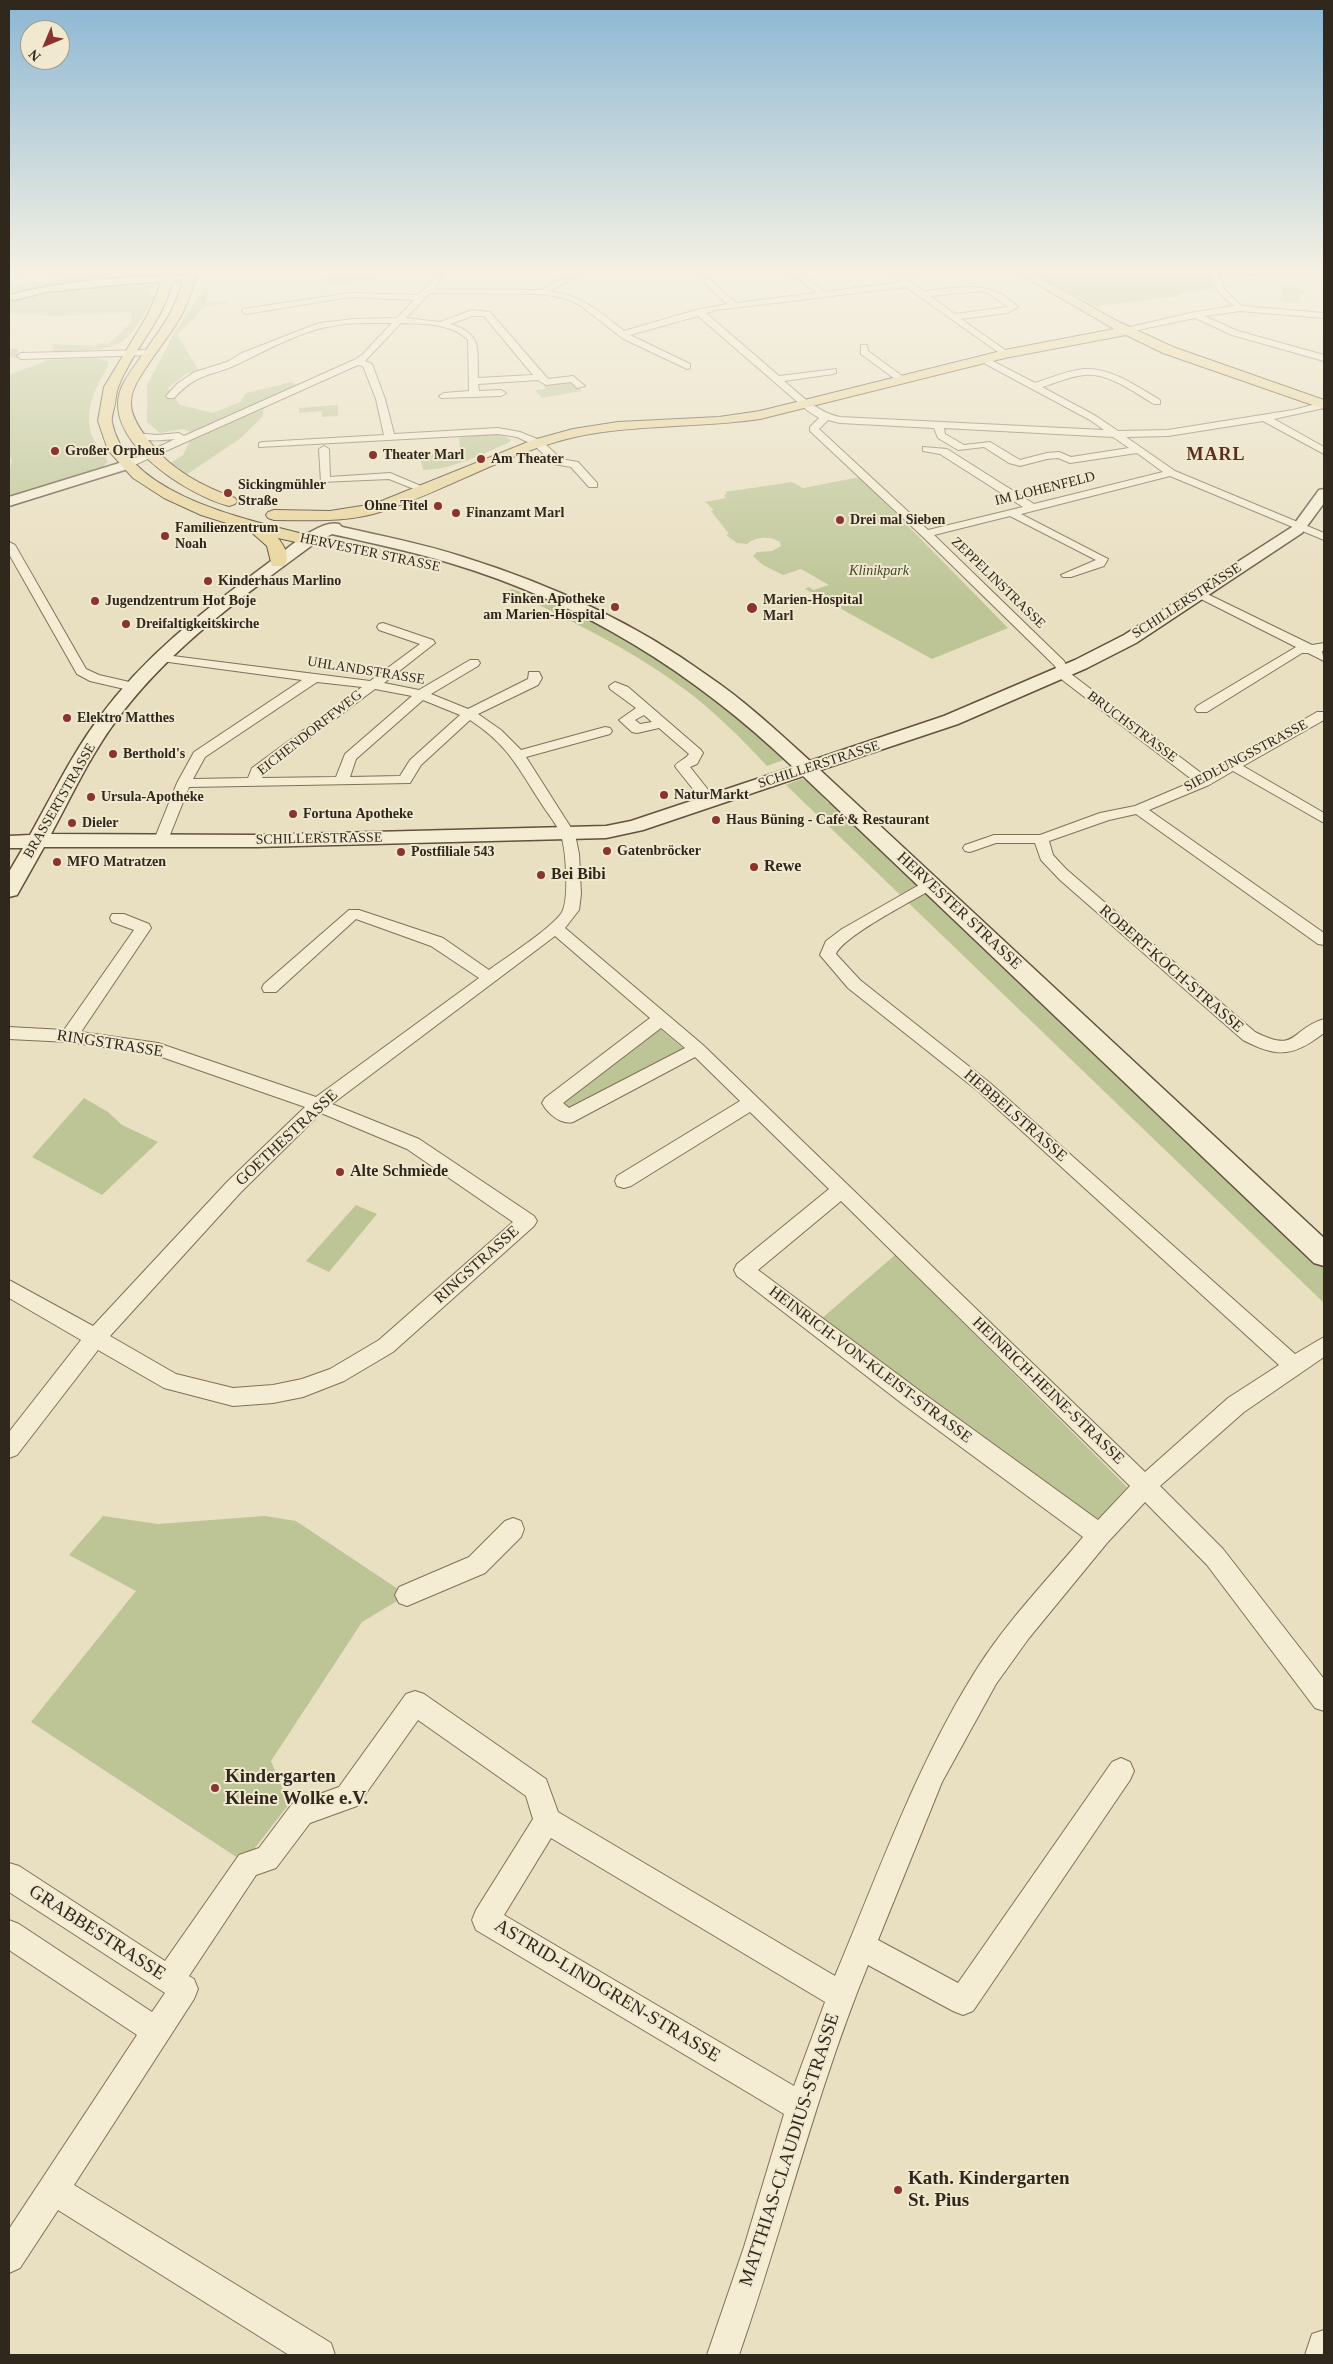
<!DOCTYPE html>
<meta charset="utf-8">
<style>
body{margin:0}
#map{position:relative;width:1333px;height:2364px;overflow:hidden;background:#e9dfc1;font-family:Georgia,serif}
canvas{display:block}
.frame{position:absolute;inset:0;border:10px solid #31281d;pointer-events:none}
.north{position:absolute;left:20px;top:20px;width:50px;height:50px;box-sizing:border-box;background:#f1e9cf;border:1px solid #a49c88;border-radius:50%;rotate:225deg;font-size:14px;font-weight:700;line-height:20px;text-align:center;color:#31281d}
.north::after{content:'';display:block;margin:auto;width:18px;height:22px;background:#893430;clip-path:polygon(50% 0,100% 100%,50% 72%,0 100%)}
</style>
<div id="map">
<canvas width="1333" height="2364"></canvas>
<div class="frame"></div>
<div class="north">N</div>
</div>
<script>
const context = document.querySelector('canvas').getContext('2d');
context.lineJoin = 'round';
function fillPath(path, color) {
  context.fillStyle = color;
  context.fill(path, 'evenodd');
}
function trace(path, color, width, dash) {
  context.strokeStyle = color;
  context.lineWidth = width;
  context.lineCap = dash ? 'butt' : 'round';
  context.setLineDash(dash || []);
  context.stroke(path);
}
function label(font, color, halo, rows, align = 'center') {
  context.font = font + ' Georgia,serif';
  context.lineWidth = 4;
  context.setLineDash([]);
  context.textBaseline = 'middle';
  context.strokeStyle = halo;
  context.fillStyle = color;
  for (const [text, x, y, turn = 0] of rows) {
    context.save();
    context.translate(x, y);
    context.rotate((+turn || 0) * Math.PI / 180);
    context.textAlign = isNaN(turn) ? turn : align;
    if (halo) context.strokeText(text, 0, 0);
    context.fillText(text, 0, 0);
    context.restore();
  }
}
const green = new Path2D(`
 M 9,269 L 156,269 L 151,272 L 158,277 L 160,285 L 148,290 L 153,296 C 127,355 113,348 54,352 L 52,344 L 96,346 L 100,343 L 108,344 L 132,322 L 131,312 L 56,316 L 9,313 L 9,285 L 65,280 L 48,273 L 51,271 L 9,274 Z
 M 365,272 L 370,276 L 375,275 L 378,278 L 331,286 L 322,279 Z
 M 1281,286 L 1295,287 L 1305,290 L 1304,293 L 1300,293 L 1299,302 L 1281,301 Z
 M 205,288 L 209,289 L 206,303 L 225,300 L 228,303 L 201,308 C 198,316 184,327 177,335 L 200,372 L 194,375 L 187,373 L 168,388 L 180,405 L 213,413 L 240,402 L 246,393 L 291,382 L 298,386 L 264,401 L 263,416 L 241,438 L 186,475 L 169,464 L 183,455 L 189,442 L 202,435 L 182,429 L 160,433 L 147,422 L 147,385 L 176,330 Z
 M 96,358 L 108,362 L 108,366 C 96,387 83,410 92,436 C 96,445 104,453 108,462 L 101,468 L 9,496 L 9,473 L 12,460 L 9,456 L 9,375 L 48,360 Z
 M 569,381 L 573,381 L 582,391 L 542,398 L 535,390 L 546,389 L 543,384 Z
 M 338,405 L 338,416 L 322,417 L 322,411 L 299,413 L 299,408 Z
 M 487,434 L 504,436 L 511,440 L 508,443 C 482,454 452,470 423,470 L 421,461 L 423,454 L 460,452 L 459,438 Z
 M 860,477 L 1008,628 L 932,659 L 805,589 L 809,587 L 813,590 L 829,585 L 801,569 L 783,575 L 763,565 L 753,556 L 757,552 L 772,551 L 781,546 L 780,542 C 771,536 756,536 747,544 L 737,543 L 726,535 L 729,534 L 711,511 L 714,510 L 705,502 L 726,498 L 724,495 L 727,494 L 725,492 L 792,482 L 803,488 Z
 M 512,589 L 574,610 L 677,665 L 789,758 L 767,766 C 741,738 714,711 683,688 C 629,648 569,620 509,590 Z
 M 801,779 L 808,781 L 828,803 L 831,802 L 985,943 L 1324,1265 L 1324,1303 L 786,785 Z
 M 660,1029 L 683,1048 L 682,1051 L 574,1110 L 565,1107 L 562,1102 Z
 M 84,1098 L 108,1112 L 122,1125 L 158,1142 L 102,1195 L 32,1157 Z
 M 356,1205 L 377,1214 L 329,1272 L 306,1261 Z
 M 895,1255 L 1127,1487 L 1096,1522 L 821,1319 Z
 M 103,1516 L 158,1524 L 265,1516 L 296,1521 L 407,1595 L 362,1622 L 271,1761 L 289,1804 L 244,1862 L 31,1722 L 136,1591 L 69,1555 Z`);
const cemetery = new Path2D(`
 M 1208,269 L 1214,289 L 1176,294 L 1179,296 L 1095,306 L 1027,270 Z`);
const streetTunnel = new Path2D(`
 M 9,353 L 24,354`);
const street = new Path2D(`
 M 437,269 L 445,269 L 435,289 L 541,290 L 579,269 L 590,269 L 550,291 C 584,297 598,310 624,331 L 696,310 L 727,304 L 689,269 L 698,269 L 736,303 L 816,293 L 786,269 L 796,269 L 825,292 L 901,282 L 883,269 L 895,271 L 932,269 L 901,275 L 924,291 C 959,288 990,278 1018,307 L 1007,313 L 961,319 L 1008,352 L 1008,356 L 1005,357 L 906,287 L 716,310 L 706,313 L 779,376 L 836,369 L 836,373 L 833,374 L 784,381 C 802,396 817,412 840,417 L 1104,430 L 1090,420 L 980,361 L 979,359 L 983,356 L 1035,383 C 1051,378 1068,370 1085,369 C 1112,368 1138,387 1160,400 L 1160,404 L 1154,404 C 1133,392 1109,373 1085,375 C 1070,376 1056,383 1042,387 L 1096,416 L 1118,431 L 1168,430 L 1293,410 L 1324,402 L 1324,408 L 1274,419 L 1324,447 L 1324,454 L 1263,421 L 1168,436 L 1126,437 L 1175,471 L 1324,533 L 1324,540 L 1170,476 L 1021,514 L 1108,559 L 1104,566 L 1071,577 L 1063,577 L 1061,575 L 1096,560 L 1010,516 L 934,535 L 1064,661 L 1071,674 L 1205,776 L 1317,712 L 1324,712 L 1324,720 L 1243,766 L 1324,813 L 1324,823 L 1233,771 L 1209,785 L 1149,810 L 1324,933 L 1324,945 L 1318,944 L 1136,814 L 1109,820 L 1049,841 L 1053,855 L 1066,869 L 1255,1032 C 1298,1054 1290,1029 1324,1019 L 1324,1033 C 1293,1057 1277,1058 1243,1040 L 1060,880 L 1041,860 L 1035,843 L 996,843 L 970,852 L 965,851 L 963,848 L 965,845 L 994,835 L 1040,835 L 1100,813 L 1135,806 L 1194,781 L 1061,679 L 1055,666 L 922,536 L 810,431 L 810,427 L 819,418 L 808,411 L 698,316 L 630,335 L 690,364 L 690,368 L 687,369 L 622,338 L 580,305 L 564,298 L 542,294 L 430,293 L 406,318 L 440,322 L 472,310 L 490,312 L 548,379 L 573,376 L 585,386 L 577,388 L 571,382 L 546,385 L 538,380 L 478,384 L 479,391 L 501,390 L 506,393 L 501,396 L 441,398 L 439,396 L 444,393 L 469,391 L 468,340 C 452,323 423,324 401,323 L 365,361 L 372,364 L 385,399 L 394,434 L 498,428 L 520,432 L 542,441 L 561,459 L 578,462 L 597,483 L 597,487 L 589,487 L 571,467 L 554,464 L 534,445 L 517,437 L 498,434 L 259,447 L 259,443 L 263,442 L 384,435 L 376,399 L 363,366 L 358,365 L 130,467 L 122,467 L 121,465 L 175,439 C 162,440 143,443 132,435 L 134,433 L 157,435 L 179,433 L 184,436 L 354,360 L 362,355 L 392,323 C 370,323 348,322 327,327 C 299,332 263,352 238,364 C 210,377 198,372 174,398 L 168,398 L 166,396 L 178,383 L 195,372 L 227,362 L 242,353 L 319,323 L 354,319 L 397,318 L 414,300 L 350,297 L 246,314 L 242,311 L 243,309 L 350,293 L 418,295 L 430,284 ZM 982,291 L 988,293 L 1008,307 L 955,314 L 930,296 ZM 473,316 L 484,316 L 533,375 L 478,378 C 477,348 483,334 450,324 ZM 828,420 L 840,423 L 934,428 L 938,438 L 958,450 L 984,447 L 1009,463 L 1020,466 L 1047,459 L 1058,458 L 1070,463 L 1137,453 L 1163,472 L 1034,504 L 947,449 L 923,447 L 923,451 L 940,454 L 1023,507 L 928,530 L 819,429 ZM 944,428 L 1113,437 L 1129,448 L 1071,457 L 1059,452 L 1047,453 L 1020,460 L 990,442 L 964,445 L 945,434 Z
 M 1207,269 L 1324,272 L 1324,276 L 1217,273 L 1225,290 L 1242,306 L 1324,313 L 1324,318 L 1240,311 L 1204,316 L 1238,331 L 1324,355 L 1324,361 L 1232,335 L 1195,318 L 1123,333 L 1123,329 L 1126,328 L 1195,312 L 1234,306 L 1219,293 Z
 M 861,345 L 867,345 L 868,351 L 905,378 L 905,382 L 899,382 L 861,354 Z
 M 149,350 L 153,353 L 152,355 L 21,359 L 17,356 L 21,353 Z
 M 324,446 L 329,449 L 330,477 L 390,473 L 428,489 L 423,492 L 419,491 L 389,479 L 321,482 L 319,449 Z
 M 9,542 L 15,545 L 86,669 L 99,675 L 138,684 L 139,687 L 138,690 L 133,691 L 90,681 L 77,674 L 9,554 Z
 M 1199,590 L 1312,645 L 1324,643 L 1324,651 L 1322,651 L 1324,661 L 1308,653 L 1302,653 L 1207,712 L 1197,712 L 1195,709 L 1197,706 L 1296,647 L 1195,596 L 1193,594 L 1195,592 Z
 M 383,623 L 433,640 L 435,643 L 384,683 L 419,690 L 470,660 L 478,660 L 480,663 L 478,666 L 431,694 L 468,709 L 528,679 L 529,672 L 539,672 L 542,678 L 538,685 L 478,714 L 501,730 L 521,750 L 605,727 L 610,728 L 612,731 L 610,734 L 526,757 L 575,834 L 579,854 L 581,894 L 579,910 L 565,928 L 703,1045 L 1145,1472 L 1228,1398 L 1279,1365 L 978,1091 L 848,988 L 820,955 L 826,941 L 842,929 L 926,881 L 936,881 L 939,884 L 936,887 C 916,899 843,936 836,954 L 860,980 L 990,1083 L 1295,1354 L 1324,1337 L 1324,1357 L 1244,1412 L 1160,1486 L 1223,1549 L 1324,1679 L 1324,1711 L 1315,1708 L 1207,1565 L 1145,1502 L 1107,1543 L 1029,1638 L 996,1684 L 942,1782 L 878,1940 L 958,1983 L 1112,1762 L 1121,1758 L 1130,1762 L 1134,1771 L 1130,1780 L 973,2011 L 963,2015 L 953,2011 L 868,1965 C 816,2092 784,2226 739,2355 L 707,2355 L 744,2247 L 784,2114 L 476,1930 L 472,1920 L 476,1910 L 533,1819 L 526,1796 L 418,1720 L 357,1806 L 310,1823 L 276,1868 L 256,1875 L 189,1976 L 194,1979 L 198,1989 L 194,1999 L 74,2185 L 331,2343 L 335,2355 L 289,2355 L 58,2210 L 20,2268 L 9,2273 L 9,2229 L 137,2035 L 9,1950 L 9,1920 L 19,1924 L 152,2012 L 165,1993 L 9,1892 L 9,1863 L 19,1866 L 165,1961 L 239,1855 L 259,1848 L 292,1804 L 339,1787 L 406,1694 L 415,1691 L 424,1694 L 546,1779 L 558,1812 L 835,1976 C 879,1872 917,1763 978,1667 C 1008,1620 1048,1579 1083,1537 L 904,1405 L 737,1276 L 734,1270 L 737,1264 L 829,1189 L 750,1112 L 631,1186 L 624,1188 L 617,1186 L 615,1181 L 617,1176 L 740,1101 L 695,1057 L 573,1122 C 561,1125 548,1114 542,1103 L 545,1098 L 650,1018 L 555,936 L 332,1104 L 419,1139 L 534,1216 L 537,1221 L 534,1226 L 393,1352 L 344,1381 L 303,1397 L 273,1403 L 233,1406 L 164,1388 L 98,1350 L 17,1455 L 9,1458 L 9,1432 L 81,1340 L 9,1298 L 9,1280 L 93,1326 L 227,1182 L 305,1107 L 156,1055 L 69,1042 L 9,1039 L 9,1027 L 64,1030 L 134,930 L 112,922 L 110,918 L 112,914 L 124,914 L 149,924 L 151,928 L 81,1032 L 158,1043 L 316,1097 L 479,978 L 431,946 L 356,919 L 276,992 L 264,992 L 262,988 L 264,984 L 349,910 L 359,910 L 443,938 L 489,970 C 504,959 558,924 563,910 C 569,895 566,850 561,835 C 557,824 547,813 541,803 C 517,766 508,745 470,720 L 421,765 L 410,783 L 189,787 L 168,840 L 161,844 L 154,840 L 177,783 L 194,752 L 302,680 L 161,661 L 157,660 L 155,657 L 157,654 L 370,681 L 420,644 L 379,630 L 377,627 L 379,624 ZM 317,682 L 362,687 L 252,768 L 248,778 L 193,779 L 205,757 ZM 375,689 L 412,696 L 345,754 L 336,777 L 262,778 L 263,773 ZM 423,700 L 460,715 L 410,760 L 400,776 L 350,777 L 356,759 ZM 661,1028 L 685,1048 L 569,1108 L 563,1103 ZM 321,1113 L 407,1149 L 513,1222 L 379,1340 L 330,1369 L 302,1379 L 273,1385 L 233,1388 L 176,1374 L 110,1336 L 241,1192 ZM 841,1201 L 1130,1486 L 1098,1520 L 920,1391 L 758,1270 ZM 551,1838 L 825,2002 L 794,2086 L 504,1915 Z
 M 615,682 L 628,687 L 701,750 L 703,753 L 697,764 L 690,767 L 717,801 L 715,804 L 705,804 L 677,769 L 675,766 C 679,760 685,760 689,754 L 659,728 L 637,733 L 632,732 L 619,720 L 636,708 L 610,689 L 609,686 ZM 644,715 L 652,722 L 640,724 L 635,720 Z
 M 513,1518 L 521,1521 L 524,1529 L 521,1537 L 485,1573 L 407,1606 L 399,1603 L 395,1595 L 399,1587 L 469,1557 L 505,1521 Z
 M 1324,2330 L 1324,2355 L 1305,2355 L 1312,2334 Z`);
const secondary = new Path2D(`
 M 191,275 L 197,278 L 195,280 L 135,283 L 45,292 L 14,300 L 9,298 L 10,295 C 69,279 130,277 191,275 Z
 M 126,461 L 131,462 L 133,465 L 131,468 L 9,506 L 9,497 Z
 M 1324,489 L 1324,503 L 1302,533 L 1136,643 L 1087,668 L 958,724 L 820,770 L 1324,1238 L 1324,1266 L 1314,1263 L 803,776 L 643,830 L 606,838 L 257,847 L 44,847 L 17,895 L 9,897 L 9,872 L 23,848 L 9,848 L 9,836 L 30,835 C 52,796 72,754 99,718 C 149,650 208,608 275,558 C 289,547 321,519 339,524 L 342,527 C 382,536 424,544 463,557 C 550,584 635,623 708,676 C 745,701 777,731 810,761 L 944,716 L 1075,660 L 1124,635 L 1292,527 L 1319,490 ZM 332,534 C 371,543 411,551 450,563 C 583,603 693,672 793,767 L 631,821 L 606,826 L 257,835 L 51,834 C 71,797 90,756 115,722 C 170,647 241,598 315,543 Z`);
const primary = new Path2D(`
 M 163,269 L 175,269 C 167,319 137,342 119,385 C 116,391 116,398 115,404 C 114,409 111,417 112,422 C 126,497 254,521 315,537 L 317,540 L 315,543 L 309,545 L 278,538 C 284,546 291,556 284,566 L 272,566 L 267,546 L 249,530 L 201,515 L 164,498 L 133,478 L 108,450 L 98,421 L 104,387 L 147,316 L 160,286 Z
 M 184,269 L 196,269 C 193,304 173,330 153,357 C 145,370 132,385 131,401 C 130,416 141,431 150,442 C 171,470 202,486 235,498 L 237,501 L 235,504 L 229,506 C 186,495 96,437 123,384 C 145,345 180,316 184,269 Z
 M 1011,269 L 1025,269 L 1117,321 L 1173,347 L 1324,400 L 1324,409 L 1163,353 L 1126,335 L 1005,358 L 760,419 C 699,428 635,424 575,437 C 508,452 448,490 383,511 C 348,523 310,520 274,520 L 268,518 L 266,515 L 268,512 L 274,510 L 330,511 L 374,504 L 533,440 L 573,429 L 618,422 L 719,417 L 760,411 L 1005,350 L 1114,329 Z`);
const rail = new Path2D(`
 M 9,270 L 19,269`);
const markers = [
 [55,451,5,"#893430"],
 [373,455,5,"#893430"],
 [481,459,5,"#893430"],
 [228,493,5,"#893430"],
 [438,506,5,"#893430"],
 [456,513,5,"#893430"],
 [840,520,5,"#893430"],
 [165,536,5,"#893430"],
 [208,581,5,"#893430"],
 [95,601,5,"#893430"],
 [615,607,5,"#893430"],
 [752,608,6,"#893430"],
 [126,624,5,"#893430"],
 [67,718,5,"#893430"],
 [113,754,5,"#893430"],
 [664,795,5,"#893430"],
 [91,797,5,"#893430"],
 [293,814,5,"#893430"],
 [716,820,5,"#893430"],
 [72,823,5,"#893430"],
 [607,851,5,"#893430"],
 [401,852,5,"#893430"],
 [57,862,5,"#893430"],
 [754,867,5,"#893430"],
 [541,875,5,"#893430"],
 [340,1172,5,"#893430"],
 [215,1788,5,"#893430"],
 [898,2190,5,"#893430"]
];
const farPoinames = [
 ["Großer Orpheus",65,451],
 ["Theater Marl",383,455],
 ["Am Theater",491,459],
 ["Sickingmühler",238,485],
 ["Straße",238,501],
 ["Ohne Titel",428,506,"right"],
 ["Finanzamt Marl",466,513],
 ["Drei mal Sieben",850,520],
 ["Familienzentrum",175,528],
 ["Noah",175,544],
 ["Kinderhaus Marlino",218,581],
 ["Finken Apotheke",605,599,"right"],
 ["am Marien-Hospital",605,615,"right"],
 ["Marien-Hospital",763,600],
 ["Marl",763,616],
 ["Jugendzentrum Hot Boje",105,601],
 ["Dreifaltigkeitskirche",136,624],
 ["Elektro Matthes",77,718],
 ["Berthold's",123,754],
 ["NaturMarkt",674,795],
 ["Ursula-Apotheke",101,797],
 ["Fortuna Apotheke",303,814],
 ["Haus Büning - Café & Restaurant",726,820],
 ["Dieler",82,823],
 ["Gatenbröcker",617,851],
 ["Postfiliale 543",411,852],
 ["MFO Matratzen",67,862]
];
const farStreetnames = [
 ["IM LOHENFELD",1045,489,-14],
 ["HERVESTER STRASSE",370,553,12],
 ["ZEPPELINSTRASSE",998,583,44],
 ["SCHILLERSTRASSE",1187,601,-33],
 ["UHLANDSTRASSE",366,671,9],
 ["BRUCHSTRASSE",1132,727,37],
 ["EICHENDORFFWEG",310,733,-38],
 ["SIEDLUNGSSTRASSE",1246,756,-28],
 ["SCHILLERSTRASSE",819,765,-18],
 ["BRASSERTSTRASSE",60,801,-60],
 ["SCHILLERSTRASSE",319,839,-1]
];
const farParknames = [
 ["Klinikpark",879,571]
];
const poiNames = [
 ["Rewe",764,867],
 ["Bei Bibi",551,875],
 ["Alte Schmiede",350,1172]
];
const streetNames = [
 ["HERVESTER STRASSE",959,911,43],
 ["ROBERT-KOCH-STRASSE",1171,969,41],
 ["RINGSTRASSE",110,1044,9],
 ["HEBBELSTRASSE",1015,1116,41],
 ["GOETHESTRASSE",287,1138,-43],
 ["RINGSTRASSE",477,1265,-42],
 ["HEINRICH-VON-KLEIST-STRASSE",870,1365,37],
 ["HEINRICH-HEINE-STRASSE",1048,1391,44]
];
const farDistrictnames = [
 ["MARL",1216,455]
];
const nearPoinames = [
 ["Kindergarten",225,1777],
 ["Kleine Wolke e.V.",225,1799],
 ["Kath. Kindergarten",908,2179],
 ["St. Pius",908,2201]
];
const nearStreetnames = [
 ["GRABBESTRASSE",97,1933,33],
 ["ASTRID-LINDGREN-STRASSE",607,1991,31],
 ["MATTHIAS-CLAUDIUS-STRASSE",790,2150,-72]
];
fillPath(green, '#bdc596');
fillPath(cemetery, '#b4ba95');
trace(streetTunnel, '#c4baa0', 9, [9, 4.5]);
trace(street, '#80705a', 2);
trace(secondary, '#62513e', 3);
trace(primary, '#4e3f2e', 2);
fillPath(street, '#f4ecd3');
fillPath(secondary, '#f4ecd3');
fillPath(primary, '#e9d59b');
trace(rail, '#31281d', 2, [4.5, 4.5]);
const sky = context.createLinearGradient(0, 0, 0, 600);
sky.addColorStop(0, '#8cb7d4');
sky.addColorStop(0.45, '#f5f1e3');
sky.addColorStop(1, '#f5f1e300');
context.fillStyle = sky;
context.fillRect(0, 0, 1333, 600);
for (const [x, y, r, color] of markers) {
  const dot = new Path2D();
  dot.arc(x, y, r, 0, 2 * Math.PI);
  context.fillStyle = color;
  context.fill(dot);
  trace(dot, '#f1e9cf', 2);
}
label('bold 14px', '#31281d', '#f1e9cf', farPoinames, 'left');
label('14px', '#31281d', '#f1e9cf', farStreetnames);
label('italic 14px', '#404b26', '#f1e9cf', farParknames);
label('bold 16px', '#31281d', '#f1e9cf', poiNames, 'left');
label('16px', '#31281d', '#f1e9cf', streetNames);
context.letterSpacing = '1px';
label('bold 18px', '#592f21', '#f1e9cf', farDistrictnames);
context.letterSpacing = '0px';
label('bold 19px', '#31281d', '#f1e9cf', nearPoinames, 'left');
label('19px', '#31281d', '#f1e9cf', nearStreetnames);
</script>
